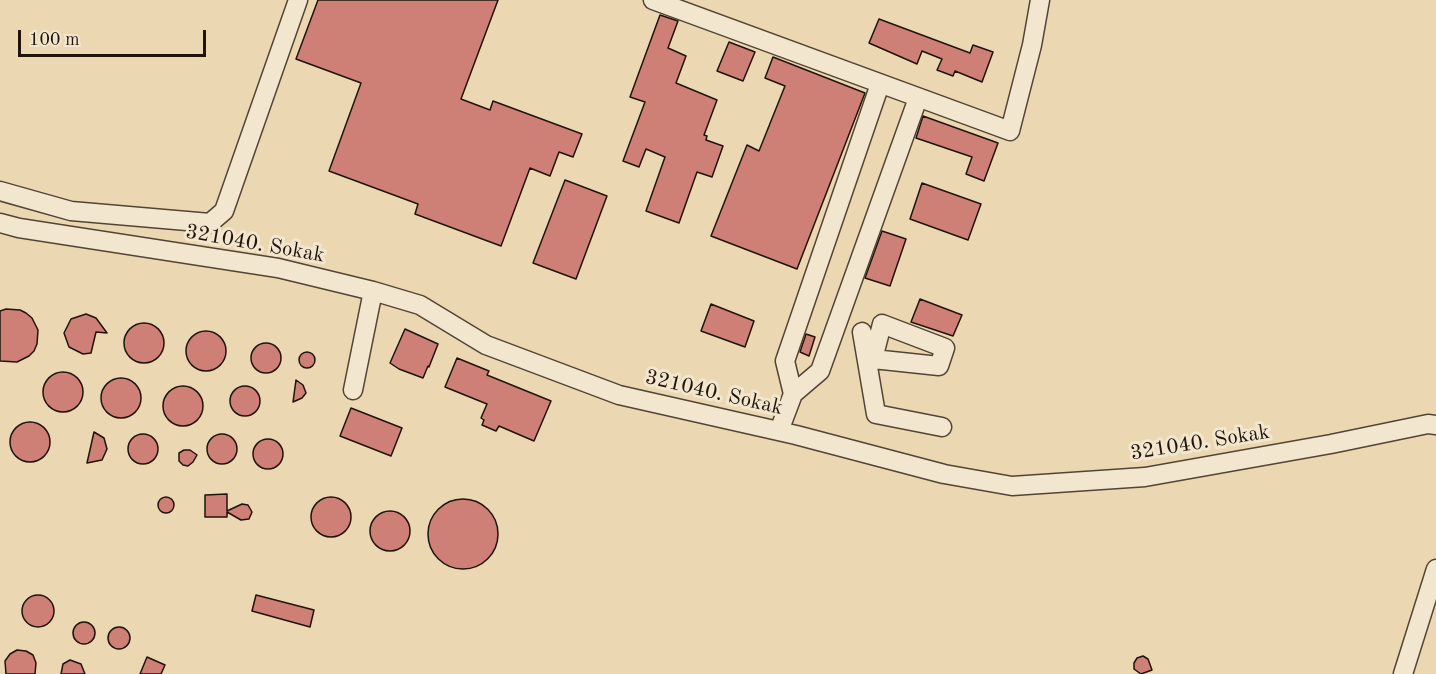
<!DOCTYPE html>
<style>
body{margin:0}
#map{position:relative;width:1436px;height:674px;overflow:hidden;background:#ebd8b3;font-family:"Old Standard TT",serif}
canvas{display:block}
.scale{position:absolute;left:18px;top:30px;width:188px;height:27px;box-sizing:border-box;border:3px solid #20130a;border-top:0;padding-left:8px;font-size:18px;line-height:21px;white-space:nowrap;color:#20130a;-webkit-text-stroke:4px #f2e6ce;paint-order:stroke}
</style>
<div id="map">
<canvas width="1436" height="674"></canvas>
<div class="scale">100 m</div>
</div>
<script>
const context = document.querySelector('canvas').getContext('2d');
context.lineJoin = 'round';
function fillPath(path, color) {
  context.fillStyle = color;
  context.fill(path, 'evenodd');
}
function trace(path, color, width, dash) {
  context.strokeStyle = color;
  context.lineWidth = width;
  context.lineCap = dash ? 'butt' : 'round';
  context.setLineDash(dash || []);
  context.stroke(path);
}
function label(font, color, halo, rows, align = 'center') {
  context.font = font + ' "Old Standard TT",serif';
  context.lineWidth = 6;
  context.setLineDash([]);
  context.textBaseline = 'middle';
  context.strokeStyle = halo;
  context.fillStyle = color;
  for (const [text, x, y, turn = 0] of rows) {
    context.save();
    context.translate(x, y);
    context.rotate((+turn || 0) * Math.PI / 180);
    context.textAlign = isNaN(turn) ? turn : align;
    if (halo) context.strokeText(text, 0, 0);
    context.fillText(text, 0, 0);
    context.restore();
  }
}
const building = new Path2D(`
 M 318,0 L 498,0 L 461,99 L 490,110 L 493,101 L 582,134 L 573,157 L 559,152 L 550,176 L 530,168 L 501,246 L 415,214 L 418,204 L 329,171 L 361,83 L 296,59 Z
 M 660,15 L 678,21 L 668,48 L 686,56 L 676,83 L 717,100 L 704,135 L 707,136 L 706,140 L 723,146 L 712,177 L 697,172 L 679,223 L 646,211 L 665,157 L 646,149 L 639,167 L 623,161 L 645,102 L 630,97 Z
 M 879,19 L 970,53 L 973,45 L 993,52 L 982,82 L 955,71 L 953,76 L 937,70 L 942,59 L 922,51 L 917,64 L 869,43 Z
 M 729,42 L 755,52 L 743,81 L 717,71 Z
 M 773,57 L 865,93 L 797,269 L 711,236 L 747,145 L 759,151 L 785,86 L 765,78 Z
 M 923,116 L 998,143 L 984,181 L 966,174 L 972,157 L 916,138 Z
 M 565,180 L 607,196 L 576,279 L 533,263 Z
 M 922,183 L 981,204 L 968,240 L 910,219 Z
 M 882,231 L 906,239 L 890,286 L 865,278 Z
 M 920,299 L 962,315 L 953,336 L 911,322 Z
 M 711,304 L 754,321 L 745,347 L 701,331 Z
 M 6,309 L 20,310 L 26,313 L 32,318 L 38,330 L 37,344 L 34,351 L 29,356 L 17,362 L 0,361 L 0,311 Z
 M 86,314 L 96,318 L 107,333 L 96,332 L 91,353 L 83,354 L 69,347 L 64,333 L 71,319 Z
 M124 343a20 20 0 1 1 40 0a20 20 0 1 1-40 0Z
 M 405,329 L 438,344 L 429,367 L 428,366 L 423,378 L 399,369 L 390,363 Z
 M186 351a20 20 0 1 1 40 0a20 20 0 1 1-40 0Z
 M 806,334 L 815,337 L 809,356 L 800,352 Z
 M251 358a15 15 0 1 1 30 0a15 15 0 1 1-30 0Z
 M299 360a8 8 0 1 1 16 0a8 8 0 1 1-16 0Z
 M 457,358 L 489,371 L 487,375 L 551,401 L 534,441 L 499,426 L 496,431 L 482,425 L 484,420 L 481,418 L 487,404 L 445,387 Z
 M43 392a20 20 0 1 1 40 0a20 20 0 1 1-40 0Z
 M101 398a20 20 0 1 1 40 0a20 20 0 1 1-40 0Z
 M 296,380 L 303,385 L 306,393 L 302,398 L 293,402 Z
 M230 401a15 15 0 1 1 30 0a15 15 0 1 1-30 0Z
 M163 406a20 20 0 1 1 40 0a20 20 0 1 1-40 0Z
 M 351,408 L 402,428 L 391,456 L 340,436 Z
 M10 442a20 20 0 1 1 40 0a20 20 0 1 1-40 0Z
 M 94,432 L 104,438 L 107,449 L 102,460 L 87,463 Z
 M207 449a15 15 0 1 1 30 0a15 15 0 1 1-30 0Z
 M128 449a15 15 0 1 1 30 0a15 15 0 1 1-30 0Z
 M253 454a15 15 0 1 1 30 0a15 15 0 1 1-30 0Z
 M 184,450 L 190,450 L 197,455 L 193,462 L 188,466 L 183,465 L 179,461 L 179,453 Z
 M 227,494 L 227,511 L 242,504 L 248,505 L 252,512 L 249,519 L 241,520 L 227,512 L 227,517 L 205,517 L 205,495 Z
 M158 505a8 8 0 1 1 16 0a8 8 0 1 1-16 0Z
 M311 517a20 20 0 1 1 40 0a20 20 0 1 1-40 0Z
 M428 534a35 35 0 1 1 70 0a35 35 0 1 1-70 0Z
 M370 531a20 20 0 1 1 40 0a20 20 0 1 1-40 0Z
 M22 611a16 16 0 1 1 32 0a16 16 0 1 1-32 0Z
 M 256,595 L 314,610 L 310,627 L 252,611 Z
 M73 633a11 11 0 1 1 22 0a11 11 0 1 1-22 0Z
 M108 638a11 11 0 1 1 22 0a11 11 0 1 1-22 0Z
 M 17,650 L 26,651 L 33,655 L 36,663 L 35,674 L 6,674 L 5,661 L 10,654 Z
 M 1143,656 L 1148,659 L 1152,670 L 1141,674 L 1134,669 L 1134,663 L 1137,658 Z
 M 147,657 L 165,665 L 161,674 L 140,674 Z
 M 70,660 L 81,664 L 85,674 L 61,674 L 63,664 Z`);
const minor = new Path2D(`
 M 653,0 L 1010,131 L 1032,45 L 1040,0
 M 0,191 L 71,211 L 210,223 L 224,211 L 298,0
 M 0,223 L 19,228 L 278,268 L 373,291 L 420,305 L 486,345 L 619,395 L 796,435 L 944,474 L 1012,486 L 1145,477 L 1331,444 L 1428,424 L 1436,425
 M 882,324 L 945,348 L 939,366 L 873,359 Z
 M 862,332 L 876,414 L 942,427
 M 353,390 L 373,291
 M 793,394 L 785,361 L 880,84
 M 779,431 L 793,394 L 820,371 L 918,98
 M 1403,674 L 1436,569`);
const streetNames = [
 ["321040. Sokak",255,244,10],
 ["321040. Sokak",714,393,13],
 ["321040. Sokak",1200,443,-9]
];
fillPath(building, '#ce8076');
trace(building, '#20130a', 1.5);
trace(minor, '#534434', 21);
trace(minor, '#f2e6ce', 18);
label('21px', '#20130a', '#f2e6ce', streetNames);
</script>
